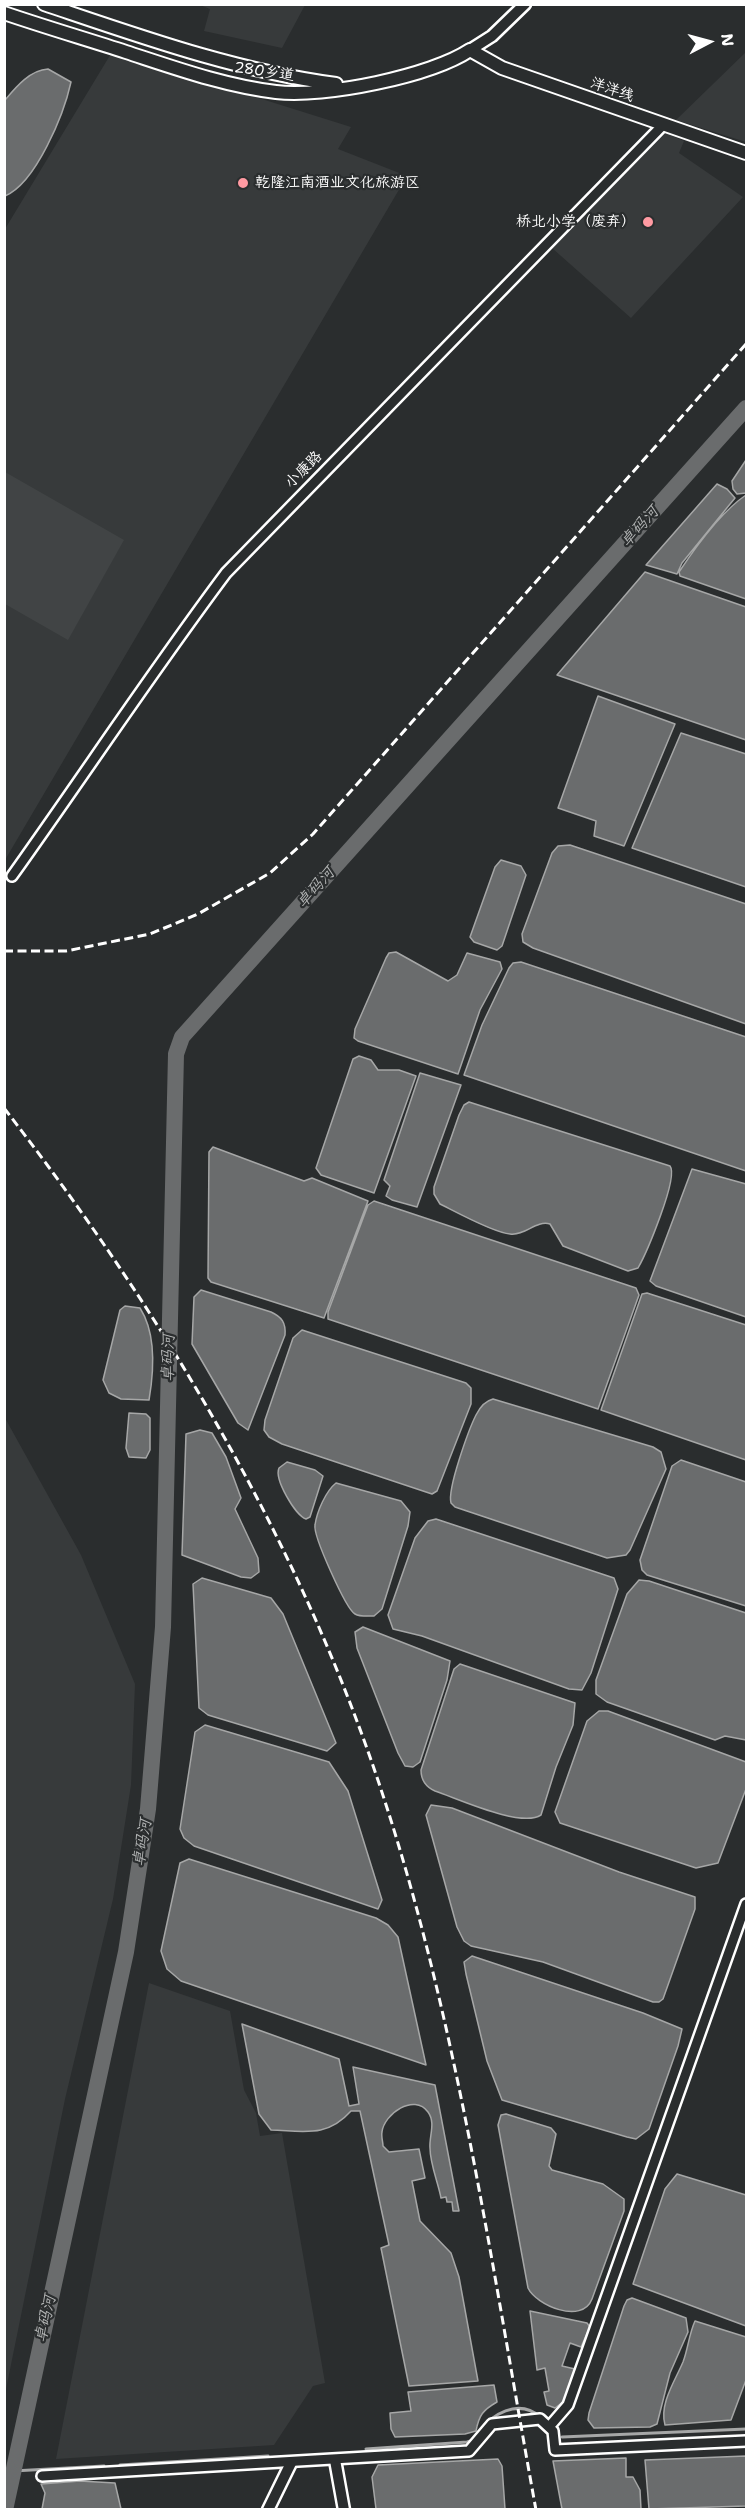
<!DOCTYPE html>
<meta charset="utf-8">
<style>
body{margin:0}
#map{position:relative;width:751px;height:2514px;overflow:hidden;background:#2a2d2e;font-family:"Shantell Sans",sans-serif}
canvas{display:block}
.frame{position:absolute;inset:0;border:6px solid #fff;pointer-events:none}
.north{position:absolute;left:679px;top:12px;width:60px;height:60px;-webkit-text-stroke:4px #2a2d2e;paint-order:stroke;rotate:84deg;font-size:16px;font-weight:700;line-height:24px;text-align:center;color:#fff}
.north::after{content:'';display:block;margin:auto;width:21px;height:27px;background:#fff;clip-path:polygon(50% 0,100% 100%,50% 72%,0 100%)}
</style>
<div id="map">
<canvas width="751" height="2514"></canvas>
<div class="frame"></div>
<div class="north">N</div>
</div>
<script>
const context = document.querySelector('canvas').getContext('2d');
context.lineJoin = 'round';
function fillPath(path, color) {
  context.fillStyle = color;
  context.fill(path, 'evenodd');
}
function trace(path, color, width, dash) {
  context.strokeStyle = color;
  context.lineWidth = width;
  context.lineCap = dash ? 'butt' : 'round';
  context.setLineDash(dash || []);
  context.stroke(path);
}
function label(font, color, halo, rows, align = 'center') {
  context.font = font + ' "Shantell Sans","LXGW WenKai TC",sans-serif';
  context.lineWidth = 4.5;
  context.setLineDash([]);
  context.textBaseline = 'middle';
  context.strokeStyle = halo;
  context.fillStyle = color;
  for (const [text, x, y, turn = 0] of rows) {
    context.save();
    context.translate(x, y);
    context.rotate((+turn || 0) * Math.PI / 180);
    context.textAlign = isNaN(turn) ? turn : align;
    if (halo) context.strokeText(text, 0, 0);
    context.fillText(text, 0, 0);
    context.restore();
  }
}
const built = new Path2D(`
 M 200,5 L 305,5 L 282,48 L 204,31 L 210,9 Z
 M 112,52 L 351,127 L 338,149 L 407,176 L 5,860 L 5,229 Z
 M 746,52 L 746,142 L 676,120 Z
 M 665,133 L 684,141 L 679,153 L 743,197 L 631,318 L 552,248 Z
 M 5,1418 L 81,1555 L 135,1684 L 131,1785 L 113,1899 L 65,2099 L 5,2394 Z
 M 149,1983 L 230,2011 L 244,2090 L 256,2113 L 260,2136 L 282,2133 L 325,2383 L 313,2386 L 274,2445 L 56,2459 Z`);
const green = new Path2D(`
 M 5,472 L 124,540 L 68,640 L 5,604 Z`);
const water = new Path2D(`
 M 48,69 L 71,82 C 64,114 36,183 5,196 L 5,100 C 16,87 30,70 48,69 Z
 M 746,460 L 746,493 L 737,494 L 733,489 L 732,481 Z
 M 717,484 L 727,489 L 735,498 L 682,563 L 677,574 L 646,565 Z
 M 746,495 L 746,599 L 680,576 L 679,572 C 695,548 722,511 746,495 Z
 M 645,572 L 746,607 L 746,740 L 557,675 Z
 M 598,696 L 675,724 L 624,846 L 594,836 L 596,821 L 558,808 Z
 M 681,733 L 746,754 L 746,887 L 632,848 Z
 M 570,845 L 746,904 L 746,1024 L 533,948 L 523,942 L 522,934 L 552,853 L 558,846 Z
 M 501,860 L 521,866 L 526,875 L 502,946 L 497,950 L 474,942 L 470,937 L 495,867 Z
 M 396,952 L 448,981 L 457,975 L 467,953 L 500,962 L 502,969 L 480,1010 L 458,1074 L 358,1041 L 354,1038 L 355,1029 L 386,958 L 389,953 Z
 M 521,962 L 746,1037 L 746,1171 L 464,1075 L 482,1025 L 509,968 L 513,963 Z
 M 359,1056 L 371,1060 L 378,1070 L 399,1070 L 416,1076 L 374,1193 L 321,1175 L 316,1168 L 353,1059 Z
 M 420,1073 L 461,1085 L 417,1207 L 392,1200 L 386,1196 L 390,1186 L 384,1180 Z
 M 469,1102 L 670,1166 C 679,1177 646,1254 638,1268 L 628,1271 L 563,1246 L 550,1224 C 536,1220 525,1236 510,1234 C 494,1233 456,1212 440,1204 L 434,1194 L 434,1187 L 459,1115 L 464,1105 Z
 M 213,1147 L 304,1181 L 312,1178 L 368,1201 L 324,1318 L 211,1282 L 208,1278 L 209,1152 Z
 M 692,1169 L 746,1184 L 746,1317 L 656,1286 L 650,1281 Z
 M 374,1201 L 636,1288 L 639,1295 L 598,1409 L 328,1319 L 328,1312 L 368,1205 Z
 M 201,1290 L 271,1312 C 282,1317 286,1323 285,1335 L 248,1430 L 238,1423 L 192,1344 L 194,1297 Z
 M 647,1293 L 746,1325 L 746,1460 L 601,1410 L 642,1294 Z
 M 125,1306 L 140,1308 C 156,1333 154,1371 149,1400 L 121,1399 L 109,1393 L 103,1380 L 120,1310 Z
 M 302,1330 L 466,1383 L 471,1388 L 471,1404 L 437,1491 L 432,1494 L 282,1444 L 269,1437 L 264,1430 L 265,1420 L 293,1338 Z
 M 493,1399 L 653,1447 L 661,1452 L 666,1469 L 630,1550 L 626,1555 L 607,1558 L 455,1507 L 451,1503 C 447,1489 469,1429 476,1415 C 480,1407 485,1401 493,1399 Z
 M 129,1413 L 146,1414 L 150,1418 L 150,1450 L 146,1458 L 129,1457 L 126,1448 Z
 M 200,1430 L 212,1433 L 226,1457 L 241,1498 L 235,1509 L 258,1558 L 259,1572 L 251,1578 L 241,1577 L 182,1555 L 186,1434 Z
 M 681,1460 L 746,1482 L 746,1606 L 647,1575 L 642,1570 L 640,1560 L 672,1466 Z
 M 287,1462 L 315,1470 L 323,1476 L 310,1517 L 306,1519 C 295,1515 274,1479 279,1468 Z
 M 336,1483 L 401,1501 L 410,1512 L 408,1526 L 382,1609 L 374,1616 C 368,1616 360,1617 355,1614 C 346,1609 313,1536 315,1525 C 317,1511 326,1491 336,1483 Z
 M 436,1519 L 614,1578 L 618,1589 L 591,1673 L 582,1690 L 569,1689 L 422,1636 L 393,1629 L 388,1615 L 415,1538 L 428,1521 Z
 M 202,1578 L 271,1598 L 283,1614 L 336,1743 L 327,1751 L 208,1715 L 199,1708 L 193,1584 Z
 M 639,1580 L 649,1581 L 746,1613 L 746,1740 L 725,1736 L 715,1740 L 607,1702 L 596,1694 L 596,1680 L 627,1594 Z
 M 363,1627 L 450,1661 L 447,1680 L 420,1762 L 413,1767 L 405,1766 L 398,1753 L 357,1648 L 355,1632 Z
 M 460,1664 L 575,1703 L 573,1725 L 556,1767 L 541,1815 C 521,1828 459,1799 435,1791 C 426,1787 421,1781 421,1770 L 454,1669 Z
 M 599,1711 L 608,1711 L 746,1762 L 746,1789 L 718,1863 L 696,1868 L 560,1823 L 555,1812 L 587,1721 Z
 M 205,1725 L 329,1762 L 348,1791 L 382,1900 L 378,1909 L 194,1846 L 184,1838 L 180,1829 L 195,1732 Z
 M 431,1805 L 452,1808 L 619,1872 L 695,1897 L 695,1909 L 663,1999 L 659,2002 L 653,2002 L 543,1962 L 471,1946 L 464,1941 L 457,1927 L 426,1815 Z
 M 189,1859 L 376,1918 L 388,1925 L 398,1937 L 426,2065 L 181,1981 L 167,1969 L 161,1951 L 180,1863 Z
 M 472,1956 L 643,2013 L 682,2029 L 678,2046 L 649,2129 L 636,2139 L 627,2137 L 502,2100 L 487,2061 L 466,1974 L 464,1962 Z
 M 242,2024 L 339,2059 L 349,2106 L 359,2104 L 353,2067 L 435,2085 L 459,2211 L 453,2211 L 452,2202 L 447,2202 L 446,2197 L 441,2198 C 438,2182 430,2164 430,2148 C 429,2136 436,2123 428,2112 C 414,2093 384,2114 382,2132 C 381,2136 383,2142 383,2146 L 389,2152 L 419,2149 L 425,2178 L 412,2181 L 420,2221 L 451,2253 L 459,2277 L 478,2381 L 409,2386 L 381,2248 L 389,2245 L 360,2111 L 351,2111 C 327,2138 304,2131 271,2130 L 259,2114 Z
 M 506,2114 L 551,2128 L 556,2134 L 549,2166 L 552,2170 L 603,2184 L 624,2199 L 624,2211 L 592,2299 C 582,2325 536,2305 528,2288 L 498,2125 L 501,2115 Z
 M 677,2174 L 746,2195 L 746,2326 L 633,2284 L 665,2189 Z
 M 632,2298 L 686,2318 L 688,2332 L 670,2373 L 657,2424 L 650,2427 L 594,2428 L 588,2420 L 589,2413 L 624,2306 L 627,2300 Z
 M 530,2311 L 587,2323 L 590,2327 L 581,2347 L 570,2343 L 562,2366 L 575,2369 L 564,2401 L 555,2408 L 547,2405 L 544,2392 L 549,2391 L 545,2368 L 537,2370 Z
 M 695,2321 L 746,2337 L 746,2380 L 731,2420 L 665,2425 C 659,2404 675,2381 683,2362 C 688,2349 689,2334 695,2321 Z
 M 494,2385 L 497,2402 C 483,2410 479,2415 476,2431 L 465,2434 L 395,2437 L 391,2429 L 390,2413 L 411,2411 L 408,2392 Z
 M 746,2456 L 746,2506 L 649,2509 L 645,2460 Z
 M 626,2458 L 626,2477 L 633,2477 L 640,2490 L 641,2509 L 562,2509 L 553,2461 Z
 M 498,2459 L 502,2466 L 505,2509 L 376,2509 L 372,2477 L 378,2465 Z
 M 80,2481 L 115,2483 L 121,2509 L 42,2509 L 45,2493 L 41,2484 Z`);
const stream = new Path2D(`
 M 478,2434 C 490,2414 519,2398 540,2417
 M 562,2437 L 746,2429
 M 366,2449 L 467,2442 L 474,2440
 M 120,2465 L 268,2456
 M 13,2471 L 104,2466`);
const river = new Path2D(`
 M 5,2510 L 126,1952 L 148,1809 L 163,1627 L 176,1054 L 182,1037 L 746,408`);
const minor = new Path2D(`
 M 12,876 C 84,775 152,672 226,573 L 664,124
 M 549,2427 L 568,2405 L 746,1904
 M 42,2476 L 469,2451 L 492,2424 L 540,2419 L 553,2431 L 555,2450 L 746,2441`);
const tertiary = new Path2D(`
 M 470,50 L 492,36 L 525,4
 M 335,2460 L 344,2510
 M 268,2510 L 291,2463`);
const secondary = new Path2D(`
 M 44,4 C 139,36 236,71 336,84
 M 4,13 C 45,27 86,39 126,52 C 175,68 225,86 276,92 C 324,98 431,76 470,50 L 502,68 L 746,153`);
const rail = new Path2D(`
 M 4,951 L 66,951 L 150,934 L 198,914 L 270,873 L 313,834 L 746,344
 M 4,1108 C 157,1305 287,1521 370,1757 C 455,2000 490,2258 536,2510`);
const markers = [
 [243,183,6,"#ff9aa2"],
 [648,222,6,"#ff9aa2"]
];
const streetNames = [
 ["280乡道",264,72,8],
 ["洋洋线",612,90,19],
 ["小康路",304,470,-45]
];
const poiNames = [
 ["乾隆江南酒业文化旅游区",255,183],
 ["桥北小学（废弃）",636,222,"right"]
];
const waterNames = [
 ["卓码河",640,527,-48],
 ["卓码河",316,888,-48],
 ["卓码河",169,1358,-89],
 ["卓码河",143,1843,-81],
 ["卓码河",46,2319,-78]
];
fillPath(built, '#373a3b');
fillPath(green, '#414445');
fillPath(water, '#6a6c6d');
trace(water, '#a6a7a7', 1.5);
trace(stream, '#a6a7a7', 3);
trace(river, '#6a6c6d', 16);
trace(minor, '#fff', 14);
trace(tertiary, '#fff', 15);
trace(secondary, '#fff', 16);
trace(minor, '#2a2d2e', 9);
trace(tertiary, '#2a2d2e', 10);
trace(secondary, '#2a2d2e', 12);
trace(rail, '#fff', 3, [9, 4.5]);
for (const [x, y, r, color] of markers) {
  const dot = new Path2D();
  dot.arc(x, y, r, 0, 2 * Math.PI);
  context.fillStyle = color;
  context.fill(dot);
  trace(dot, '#2a2d2e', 2);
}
label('15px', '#fff', '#2a2d2e', streetNames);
label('15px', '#fff', '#2a2d2e', poiNames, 'left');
label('italic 16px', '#b4b6b6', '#2a2d2e', waterNames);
</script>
